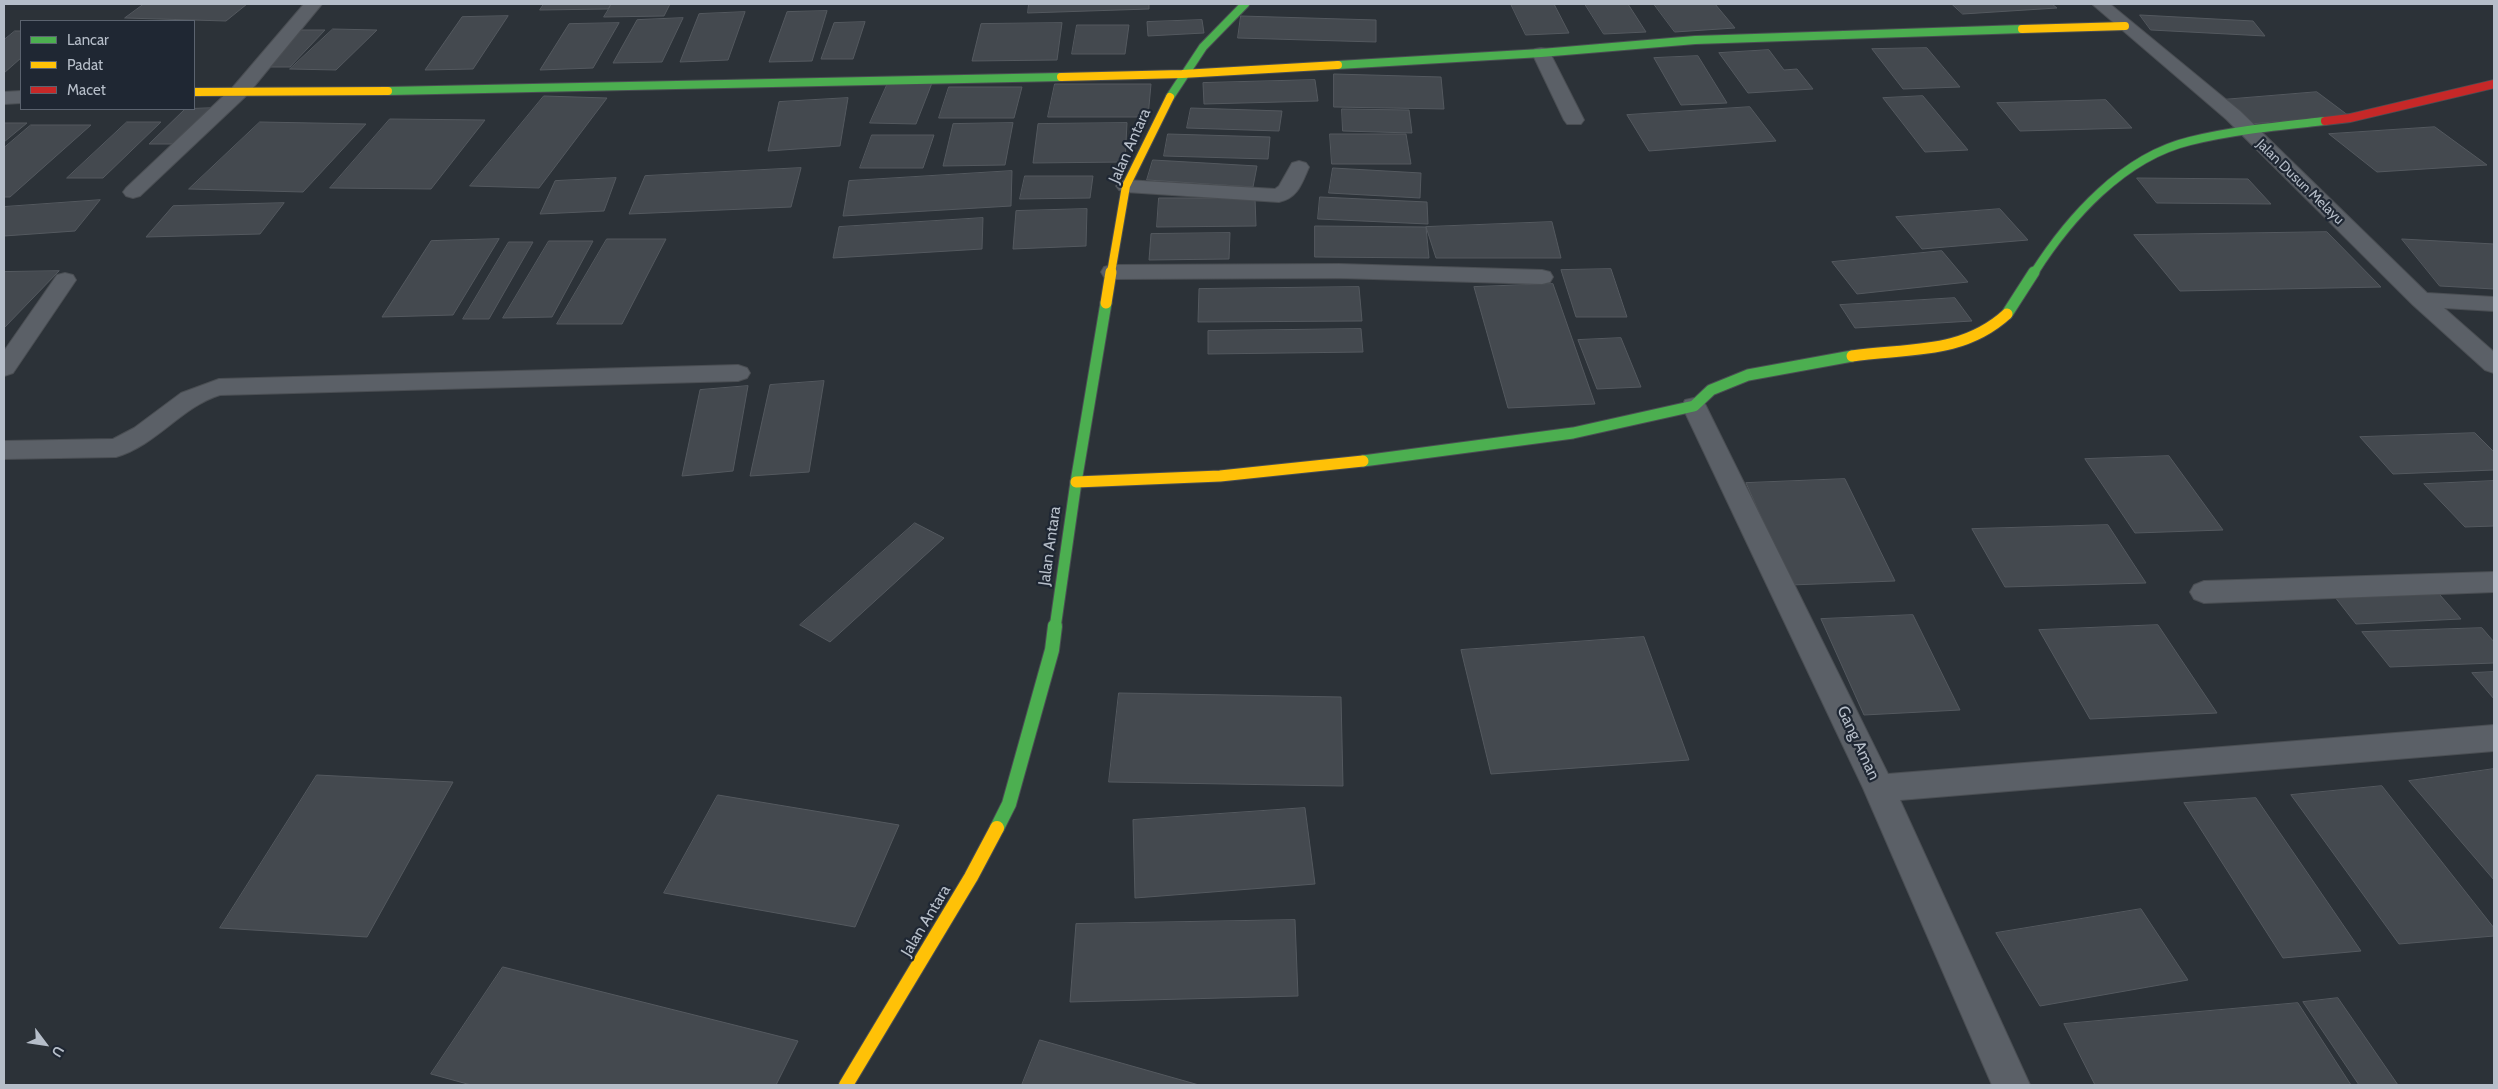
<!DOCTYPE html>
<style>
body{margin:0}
#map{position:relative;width:2498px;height:1089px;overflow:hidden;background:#2c3238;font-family:Cabin,sans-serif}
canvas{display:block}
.frame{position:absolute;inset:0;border:5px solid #b6bec9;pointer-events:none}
.legend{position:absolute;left:20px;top:20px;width:175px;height:90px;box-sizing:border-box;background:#1f2733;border:1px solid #5b636f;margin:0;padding:6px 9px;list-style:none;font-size:15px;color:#b6bec9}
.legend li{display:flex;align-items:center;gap:10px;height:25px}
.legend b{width:25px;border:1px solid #5b636f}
.north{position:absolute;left:20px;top:1019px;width:50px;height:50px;-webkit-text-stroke:4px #1f2733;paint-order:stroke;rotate:121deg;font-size:14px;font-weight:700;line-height:20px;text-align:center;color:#b6bec9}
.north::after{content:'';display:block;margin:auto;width:18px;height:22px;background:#b6bec9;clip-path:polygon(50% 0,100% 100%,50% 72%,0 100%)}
</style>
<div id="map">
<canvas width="2498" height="1089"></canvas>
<div class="frame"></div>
<ul class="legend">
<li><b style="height:6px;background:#4caf50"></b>Lancar</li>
<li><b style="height:6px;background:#ffc107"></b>Padat</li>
<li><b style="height:6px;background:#c62828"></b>Macet</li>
</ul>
<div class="north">U</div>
</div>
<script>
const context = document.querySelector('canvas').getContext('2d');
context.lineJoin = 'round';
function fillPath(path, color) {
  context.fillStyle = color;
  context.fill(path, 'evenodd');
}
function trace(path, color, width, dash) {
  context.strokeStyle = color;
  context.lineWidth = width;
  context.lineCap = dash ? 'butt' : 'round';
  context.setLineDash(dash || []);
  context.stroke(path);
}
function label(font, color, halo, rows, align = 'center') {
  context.font = font + ' Cabin,sans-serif';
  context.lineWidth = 4.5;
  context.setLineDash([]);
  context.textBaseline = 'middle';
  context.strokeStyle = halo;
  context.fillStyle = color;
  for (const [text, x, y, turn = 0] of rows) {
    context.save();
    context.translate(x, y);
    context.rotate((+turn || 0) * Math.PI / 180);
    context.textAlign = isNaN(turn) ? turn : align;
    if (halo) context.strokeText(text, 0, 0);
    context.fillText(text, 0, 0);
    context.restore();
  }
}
const building = new Path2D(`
 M 144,4 L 247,4 L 226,21 L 125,18 Z
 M 544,4 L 611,4 L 608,9 L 540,10 Z
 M 612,4 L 670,4 L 664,16 L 604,17 Z
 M 1029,4 L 1149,4 L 1149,9 L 1028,13 Z
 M 1511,4 L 1554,4 L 1569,33 L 1526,35 Z
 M 1585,4 L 1628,4 L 1646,32 L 1604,34 Z
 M 1654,4 L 1715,4 L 1735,28 L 1675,32 Z
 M 1952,4 L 2052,4 L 2057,8 L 1963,14 Z
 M 827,11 L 812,61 L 769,62 L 787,12 Z
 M 745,12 L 728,60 L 680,62 L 699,14 Z
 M 2140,15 L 2253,21 L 2265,36 L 2151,30 Z
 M 508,16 L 473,69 L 425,70 L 462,17 Z
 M 1241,16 L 1376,20 L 1376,42 L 1238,38 Z
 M 683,18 L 662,62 L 613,63 L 637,20 Z
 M 1202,20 L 1204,33 L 1148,36 L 1147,22 Z
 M 865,22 L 853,59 L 821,59 L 834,23 Z
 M 619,23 L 593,68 L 540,70 L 569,24 Z
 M 1062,23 L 1057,60 L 972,61 L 981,24 Z
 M 1077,25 L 1129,25 L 1125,54 L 1072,54 Z
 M 333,29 L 377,30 L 336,70 L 290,69 Z
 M 297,30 L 325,30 L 290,67 L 261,67 Z
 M 15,31 L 21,31 L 21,58 L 4,73 L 4,40 Z
 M 1927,48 L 1960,87 L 1903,89 L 1872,49 Z
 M 1769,50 L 1784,70 L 1797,69 L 1813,89 L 1748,93 L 1719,53 Z
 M 1698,56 L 1727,103 L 1681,105 L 1654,58 Z
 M 1334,74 L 1441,77 L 1444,109 L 1334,107 Z
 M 1315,80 L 1318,101 L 1204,104 L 1203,83 Z
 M 888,83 L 932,83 L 916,124 L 870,123 Z
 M 1055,84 L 1151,84 L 1148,117 L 1048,117 Z
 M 949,87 L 1022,87 L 1014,118 L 939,118 Z
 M 2317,92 L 2349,116 L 2250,124 L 2220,100 Z
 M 544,96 L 607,98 L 539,188 L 470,186 Z
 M 1923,96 L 1968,150 L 1925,152 L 1883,98 Z
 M 848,98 L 840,146 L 768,151 L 779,102 Z
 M 2106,100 L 2132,128 L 2020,131 L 1997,103 Z
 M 1750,107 L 1776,141 L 1649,151 L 1627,115 Z
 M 213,108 L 179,144 L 149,144 L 185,109 Z
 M 1191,108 L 1282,111 L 1279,131 L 1187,128 Z
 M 1342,109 L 1409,110 L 1412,133 L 1343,131 Z
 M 390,119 L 485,120 L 431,189 L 330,188 Z
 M 127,122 L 161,122 L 103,178 L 67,178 Z
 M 260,122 L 366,124 L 303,192 L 189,189 Z
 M 4,123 L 27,123 L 4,142 Z
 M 1013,123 L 1005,165 L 943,166 L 953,124 Z
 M 1127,123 L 1125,162 L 1033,163 L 1038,124 Z
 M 31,125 L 91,125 L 10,197 L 4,197 L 4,148 Z
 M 2435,127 L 2487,165 L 2377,172 L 2329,134 Z
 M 1168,134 L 1270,137 L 1268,159 L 1164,156 Z
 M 1330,134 L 1406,134 L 1411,164 L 1332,164 Z
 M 872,135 L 934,135 L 923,168 L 860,168 Z
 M 1153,160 L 1257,166 L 1253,187 L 1147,180 Z
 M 801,168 L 791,207 L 629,214 L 645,176 Z
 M 1333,168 L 1421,173 L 1420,198 L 1329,193 Z
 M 1012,171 L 1011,206 L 843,216 L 849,181 Z
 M 1025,176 L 1093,176 L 1090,198 L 1020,199 Z
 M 616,178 L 604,211 L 540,214 L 555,181 Z
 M 2137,178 L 2248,179 L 2271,204 L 2157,203 Z
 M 1320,197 L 1427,202 L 1428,224 L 1318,219 Z
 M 1159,198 L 1255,198 L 1256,226 L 1157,227 Z
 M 100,200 L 75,231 L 4,236 L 4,207 Z
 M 284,203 L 260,234 L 146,237 L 173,206 Z
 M 1087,209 L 1086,246 L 1013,249 L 1016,211 Z
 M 2000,209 L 2028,240 L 1922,249 L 1896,217 Z
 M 983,218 L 982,249 L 833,258 L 839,227 Z
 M 1552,222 L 1561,258 L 1436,258 L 1426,227 Z
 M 1315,226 L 1426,227 L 1429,258 L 1315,257 Z
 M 2327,232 L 2381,287 L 2180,291 L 2134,235 Z
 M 1230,233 L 1229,259 L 1149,260 L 1151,234 Z
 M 499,239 L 453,315 L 382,317 L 431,241 Z
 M 607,239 L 666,239 L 622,324 L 557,324 Z
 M 2402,239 L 2494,244 L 2494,289 L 2440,286 Z
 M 549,241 L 593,241 L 552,317 L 503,318 Z
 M 509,242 L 533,242 L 489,319 L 463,319 Z
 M 1942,251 L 1968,282 L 1857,294 L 1832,262 Z
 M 1611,269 L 1627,317 L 1576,317 L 1561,270 Z
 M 59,271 L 4,328 L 4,272 Z
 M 1553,284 L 1595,404 L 1508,408 L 1474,287 Z
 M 1359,287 L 1362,321 L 1198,322 L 1199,289 Z
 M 1955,298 L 1972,321 L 1855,328 L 1840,305 Z
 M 1361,329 L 1363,352 L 1208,354 L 1208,331 Z
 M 1621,338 L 1641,387 L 1597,389 L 1578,340 Z
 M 824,381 L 809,472 L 750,476 L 770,385 Z
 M 748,386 L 733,471 L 682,476 L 700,390 Z
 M 2475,433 L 2494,452 L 2494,470 L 2393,474 L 2360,437 Z
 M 2169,456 L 2223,530 L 2135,533 L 2085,459 Z
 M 1845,479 L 1895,581 L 1791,585 L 1746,483 Z
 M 2494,481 L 2494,526 L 2465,527 L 2424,484 Z
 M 915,523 L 944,538 L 830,642 L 800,625 Z
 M 2108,525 L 2146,583 L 2005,587 L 1972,529 Z
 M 2433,587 L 2461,619 L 2356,624 L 2331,592 Z
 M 1913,615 L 1960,710 L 1864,715 L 1821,619 Z
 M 2158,625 L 2217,713 L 2090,719 L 2039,630 Z
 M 2482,628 L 2494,642 L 2494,663 L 2390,667 L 2362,632 Z
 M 1644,637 L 1689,760 L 1491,774 L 1461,650 Z
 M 2494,672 L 2494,699 L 2472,673 Z
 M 1119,693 L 1341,697 L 1343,786 L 1109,782 Z
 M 2494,769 L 2494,880 L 2409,781 Z
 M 317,775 L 453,782 L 367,937 L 220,928 Z
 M 2382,786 L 2494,928 L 2494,936 L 2399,944 L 2291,795 Z
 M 718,795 L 899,825 L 855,927 L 664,893 Z
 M 2256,798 L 2361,951 L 2283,958 L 2184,803 Z
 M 1305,808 L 1315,884 L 1135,898 L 1133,820 Z
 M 2141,909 L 2188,980 L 2040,1006 L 1996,933 Z
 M 1295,920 L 1298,996 L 1070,1002 L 1076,924 Z
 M 503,967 L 798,1041 L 776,1085 L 471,1085 L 431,1074 Z
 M 2338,998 L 2398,1085 L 2359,1085 L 2303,1002 Z
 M 2298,1003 L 2351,1085 L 2095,1085 L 2064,1024 Z
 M 1040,1040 L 1199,1085 L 1022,1085 Z`);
const lane = new Path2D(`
 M 240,85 L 247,87 L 249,91 L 247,95 L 140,196 L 133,198 L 126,196 L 123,192 L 126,188 L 233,87 Z
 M 1299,161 L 1306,163 L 1309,167 C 1302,183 1298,198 1279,202 L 1126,192 L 1119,190 L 1116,186 L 1119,182 L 1126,180 L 1275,189 L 1279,186 L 1292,163 Z
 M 65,273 L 73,275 L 76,280 L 13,373 L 4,376 L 4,351 L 57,275 Z
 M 738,365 L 747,368 L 750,373 L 747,378 L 738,381 L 220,395 C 181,407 157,445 116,457 L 4,459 L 4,441 L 113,439 L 134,428 L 181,393 L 219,379 Z`);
const street = new Path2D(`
 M 304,4 L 322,4 L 247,95 L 233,95 L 231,91 L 233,87 Z
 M 2092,4 L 2110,4 L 2240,111 L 2427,293 L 2494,297 L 2494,311 L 2444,308 L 2494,352 L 2494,373 L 2485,370 L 2413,305 L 2226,119 Z
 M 1541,48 L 1547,49 L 1550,53 L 1584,120 L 1581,124 L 1567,124 L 1564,120 L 1532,53 L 1535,49 Z
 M 21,91 L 21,103 L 4,104 L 4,92 Z
 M 1339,264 L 1542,270 L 1550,272 L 1553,277 L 1550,282 L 1542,284 L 1339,278 L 1112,279 L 1104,277 L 1101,272 L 1104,267 L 1112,265 Z
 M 1694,398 L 1703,400 L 1706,406 L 1888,774 L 2494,725 L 2494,751 L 1900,800 L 2030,1085 L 1992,1085 L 1863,788 L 1682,406 L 1685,400 Z
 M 2494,572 L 2494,592 L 2204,603 L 2194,599 L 2190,592 L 2194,585 L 2204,581 Z`);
const fastFar2 = new Path2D(`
 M 1338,65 L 1541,53 L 1695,40 L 2022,29
 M 388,91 L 1061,77
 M 1170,97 L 1203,47 L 1245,4
 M 2034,273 C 2069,218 2123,157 2190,141 C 2234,130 2280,126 2325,121`);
const fastFar1 = new Path2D(`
 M 2007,314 L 2034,272
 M 1363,461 L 1573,433 L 1694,406 L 1711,390 L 1748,375 L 1852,356
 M 1055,628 L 1076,482 L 1106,303`);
const fast = new Path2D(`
 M 997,828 L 1009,804 L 1052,650 L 1055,626`);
const slowFar2 = new Path2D(`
 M 2022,29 L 2125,26
 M 1061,77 L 1182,74 L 1338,65
 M 194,92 L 388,91
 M 1111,273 L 1126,186 L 1170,97`);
const slowFar1 = new Path2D(`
 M 1106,303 L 1111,272
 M 1852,356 C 1908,348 1962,355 2007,314
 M 1076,482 L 1220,476 L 1363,461`);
const slow = new Path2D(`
 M 846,1085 L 971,877 L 997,828`);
const jam = new Path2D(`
 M 2325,121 L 2350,118 L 2494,84`);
const farStreetnames = [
 ["Jalan Dusun Melayu",2300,182,44]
];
const streetNames = [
 ["Jalan Antara",1130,146,-66],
 ["Jalan Antara",1050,546,-82],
 ["Gang Aman",1858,743,65],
 ["Jalan Antara",926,921,-59]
];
fillPath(building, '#44494f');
trace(building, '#54595f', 1);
trace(lane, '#4a4e53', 2);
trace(street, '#4a4e53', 2);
trace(fastFar2, '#4a4e53', 10);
trace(fastFar1, '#4a4e53', 13);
trace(fast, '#4a4e53', 16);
trace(slowFar2, '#4a4e53', 10);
trace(slowFar1, '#4a4e53', 13);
trace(slow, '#4a4e53', 16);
trace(jam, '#4a4e53', 10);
fillPath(lane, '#5b6067');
fillPath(street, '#5b6067');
trace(fastFar2, '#4caf50', 8);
trace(fastFar1, '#4caf50', 11);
trace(fast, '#4caf50', 14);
trace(slowFar2, '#ffc107', 8);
trace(slowFar1, '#ffc107', 11);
trace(slow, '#ffc107', 14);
trace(jam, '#c62828', 8);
label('14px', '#b6bec9', '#1f2733', farStreetnames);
label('16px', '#b6bec9', '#1f2733', streetNames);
</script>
